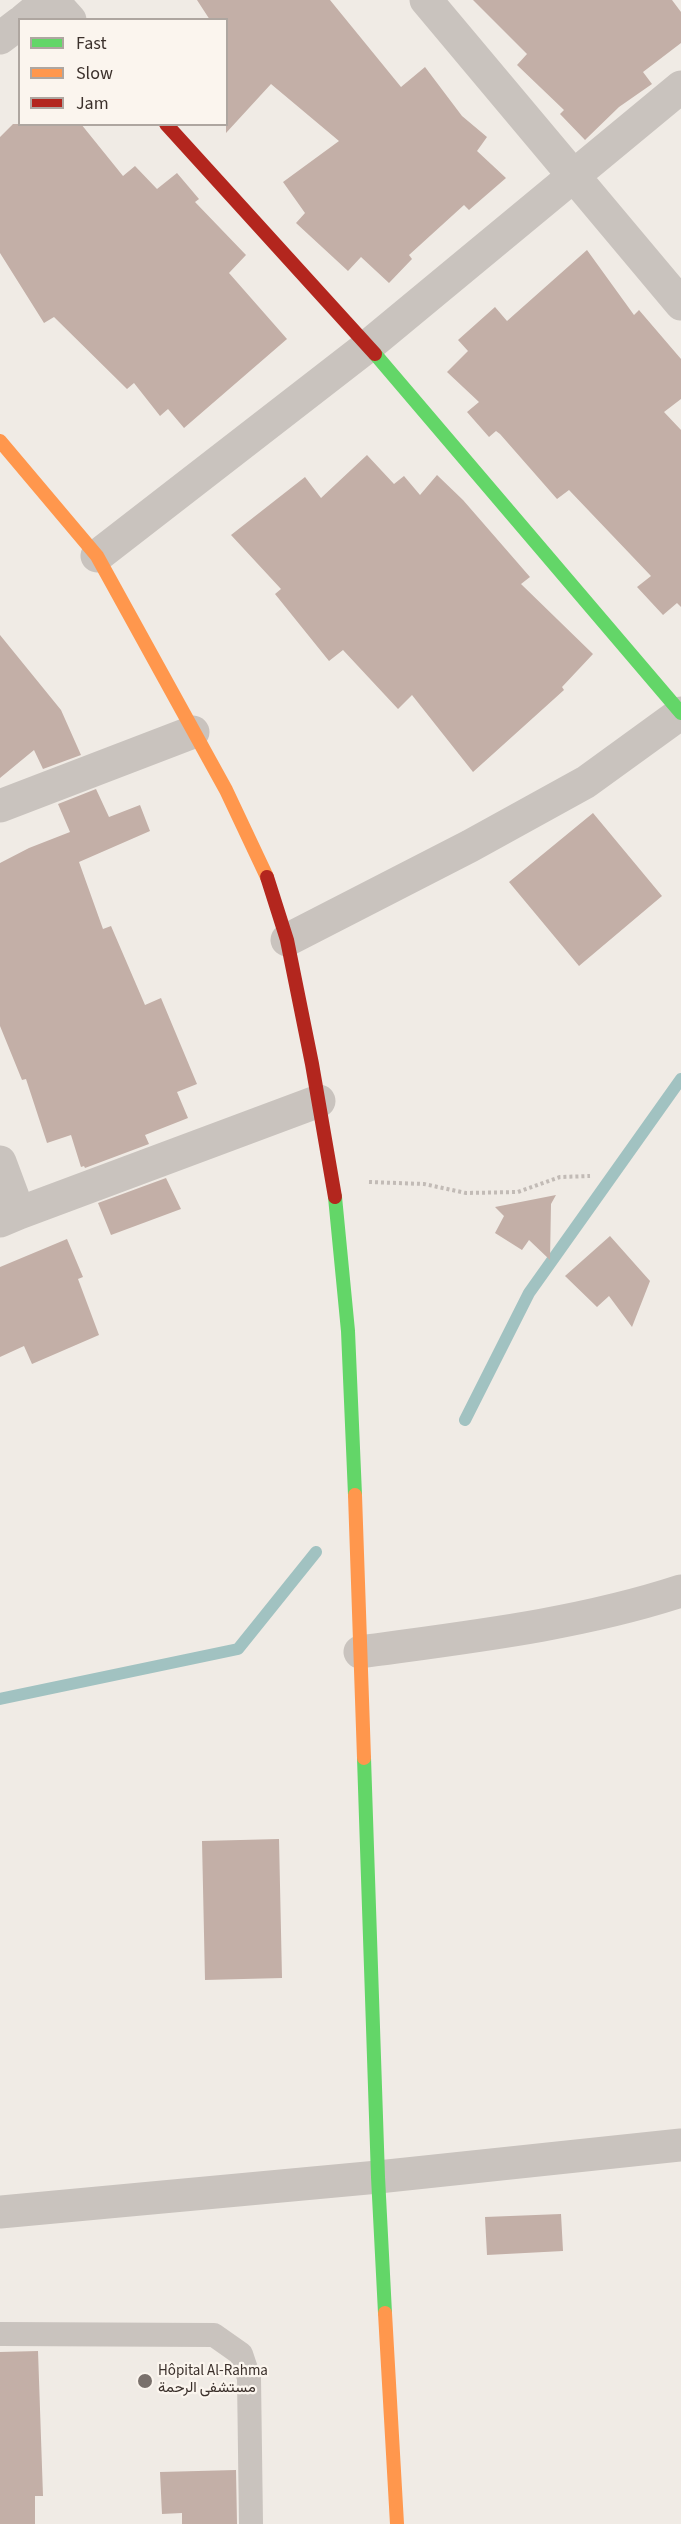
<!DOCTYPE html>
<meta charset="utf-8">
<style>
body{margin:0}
#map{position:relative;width:681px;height:2524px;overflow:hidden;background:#f0ebe5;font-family:"Source Sans 3",sans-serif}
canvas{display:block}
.legend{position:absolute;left:18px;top:18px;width:210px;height:108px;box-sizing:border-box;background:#fbf5ee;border:2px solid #aea6a0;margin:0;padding:8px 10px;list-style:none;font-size:18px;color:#3b302b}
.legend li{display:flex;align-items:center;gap:12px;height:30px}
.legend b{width:30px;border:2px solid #aea6a0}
</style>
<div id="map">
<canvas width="681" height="2524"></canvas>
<ul class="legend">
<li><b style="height:8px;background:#63d668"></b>Fast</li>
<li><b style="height:8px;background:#ff974d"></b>Slow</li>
<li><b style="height:8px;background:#b3261e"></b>Jam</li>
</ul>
</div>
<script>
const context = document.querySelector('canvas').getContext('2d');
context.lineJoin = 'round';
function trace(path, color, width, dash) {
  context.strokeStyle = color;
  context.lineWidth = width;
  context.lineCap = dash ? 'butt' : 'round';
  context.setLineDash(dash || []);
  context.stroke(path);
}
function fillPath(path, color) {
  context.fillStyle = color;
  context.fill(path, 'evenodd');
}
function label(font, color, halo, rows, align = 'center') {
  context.font = font + ' "Source Sans 3",Vazirmatn,sans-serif';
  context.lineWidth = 4.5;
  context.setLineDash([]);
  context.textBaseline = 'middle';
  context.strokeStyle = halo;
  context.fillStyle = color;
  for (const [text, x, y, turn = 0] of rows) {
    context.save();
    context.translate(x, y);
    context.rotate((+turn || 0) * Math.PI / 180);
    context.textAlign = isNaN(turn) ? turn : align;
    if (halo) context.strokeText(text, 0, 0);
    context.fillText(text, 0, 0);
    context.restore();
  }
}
const stream = new Path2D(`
 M 465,1420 L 529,1293 L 681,1079
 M 0,1699 L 238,1649 L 316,1552`);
const building = new Path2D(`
 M 197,0 L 330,0 L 401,87 L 425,67 L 462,116 L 487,137 L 477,151 L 506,178 L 469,210 L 464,205 L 409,255 L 412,259 L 389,283 L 361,257 L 348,271 L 296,223 L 305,213 L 283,182 L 339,141 L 271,84 L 226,133 L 226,20 L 210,20 Z
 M 473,0 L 672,0 L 681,12 L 681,43 L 643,72 L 652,84 L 619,107 L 585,140 L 560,114 L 564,110 L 517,65 L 527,54 Z
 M 13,124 L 81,124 L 123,176 L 135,166 L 157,189 L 177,173 L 199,199 L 195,202 L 246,255 L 229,273 L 287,339 L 184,428 L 168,409 L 160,416 L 134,383 L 127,389 L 54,317 L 44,323 L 0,253 L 0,137 Z
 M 587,250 L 634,315 L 639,310 L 681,359 L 681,399 L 664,412 L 681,430 L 681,607 L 677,603 L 663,615 L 637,587 L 651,576 L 569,490 L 557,499 L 500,434 L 496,431 L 489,437 L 467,412 L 479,402 L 447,372 L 468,351 L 458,340 L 495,307 L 507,321 Z
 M 367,455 L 394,484 L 404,476 L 420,495 L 437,475 L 463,500 L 530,577 L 521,584 L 593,654 L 562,687 L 564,690 L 473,772 L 412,695 L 398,709 L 343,650 L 329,661 L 275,594 L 281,589 L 231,535 L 305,477 L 321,498 Z
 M 0,635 L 61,710 L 81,755 L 43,769 L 34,750 L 0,778 Z
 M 96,789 L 109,817 L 140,805 L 150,831 L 79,862 L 103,929 L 111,926 L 145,1005 L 161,998 L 197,1084 L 177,1092 L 188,1118 L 145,1135 L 149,1144 L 85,1168 L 84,1166 L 81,1167 L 71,1135 L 47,1143 L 26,1079 L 22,1080 L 0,1026 L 0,863 L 29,848 L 70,832 L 58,804 Z
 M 593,813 L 662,896 L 579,966 L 509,882 Z
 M 166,1178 L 181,1209 L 111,1235 L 98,1203 Z
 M 556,1195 L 551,1204 L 550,1260 L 529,1240 L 522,1250 L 495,1233 L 504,1216 L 495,1207 Z
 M 610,1236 L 650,1281 L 632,1327 L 609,1296 L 597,1307 L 565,1276 Z
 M 67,1239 L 83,1277 L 78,1279 L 99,1335 L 32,1364 L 24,1346 L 0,1357 L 0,1267 Z
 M 279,1839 L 282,1978 L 205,1980 L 202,1841 Z
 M 561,2214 L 563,2251 L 487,2255 L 485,2217 Z
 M 38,2351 L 43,2496 L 35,2496 L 35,2524 L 0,2524 L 0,2352 Z
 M 236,2470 L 237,2524 L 182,2524 L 182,2513 L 162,2514 L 160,2472 Z`);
const path = new Path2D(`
 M 369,1182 L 424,1184 L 466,1193 L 518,1192 L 560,1177 L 590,1176`);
const lane = new Path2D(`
 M 0,2334 L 214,2335 L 241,2354 L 249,2378 L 251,2524`);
const street = new Path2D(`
 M 52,0 L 70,20
 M 426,0 L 681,304
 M 24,20 L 48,0
 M 0,38 L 20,23
 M 97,556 L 368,346 L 681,87
 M 0,806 L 193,732
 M 287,940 L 470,846 L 586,782 L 681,713
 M 0,1162 L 19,1213 L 0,1221
 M 19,1213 L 319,1101
 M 360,1652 C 468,1637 577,1625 681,1591
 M 0,2212 L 378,2177 L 681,2145`);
const fast = new Path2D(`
 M 375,354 L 681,713
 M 335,1197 L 348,1331 L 355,1495
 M 364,1758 L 378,2177 L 385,2313`);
const slow = new Path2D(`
 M 0,441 L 97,556 L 226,790 L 267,877
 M 355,1495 L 364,1758
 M 385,2313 L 397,2524`);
const jam = new Path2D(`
 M 166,124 L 375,354
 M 267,877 L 287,940 L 312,1064 L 335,1197`);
const markers = [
 [145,2381,8,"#7a716c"]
];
const poiNames = [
 ["Hôpital Al-Rahma",158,2372],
 ["مستشفى الرحمة",158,2389]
];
trace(stream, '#a1c2c1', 12);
fillPath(building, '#c3afa7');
trace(path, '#c2bbb6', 4, [3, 3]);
trace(lane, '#c9c3be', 24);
trace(street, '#c9c3be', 33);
trace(fast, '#63d668', 14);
trace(slow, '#ff974d', 14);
trace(jam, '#b3261e', 14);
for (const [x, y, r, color] of markers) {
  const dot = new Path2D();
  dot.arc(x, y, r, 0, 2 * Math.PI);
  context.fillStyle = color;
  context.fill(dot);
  trace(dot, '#fbf5ee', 2);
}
label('15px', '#3b302b', '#fbf5ee', poiNames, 'left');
</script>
